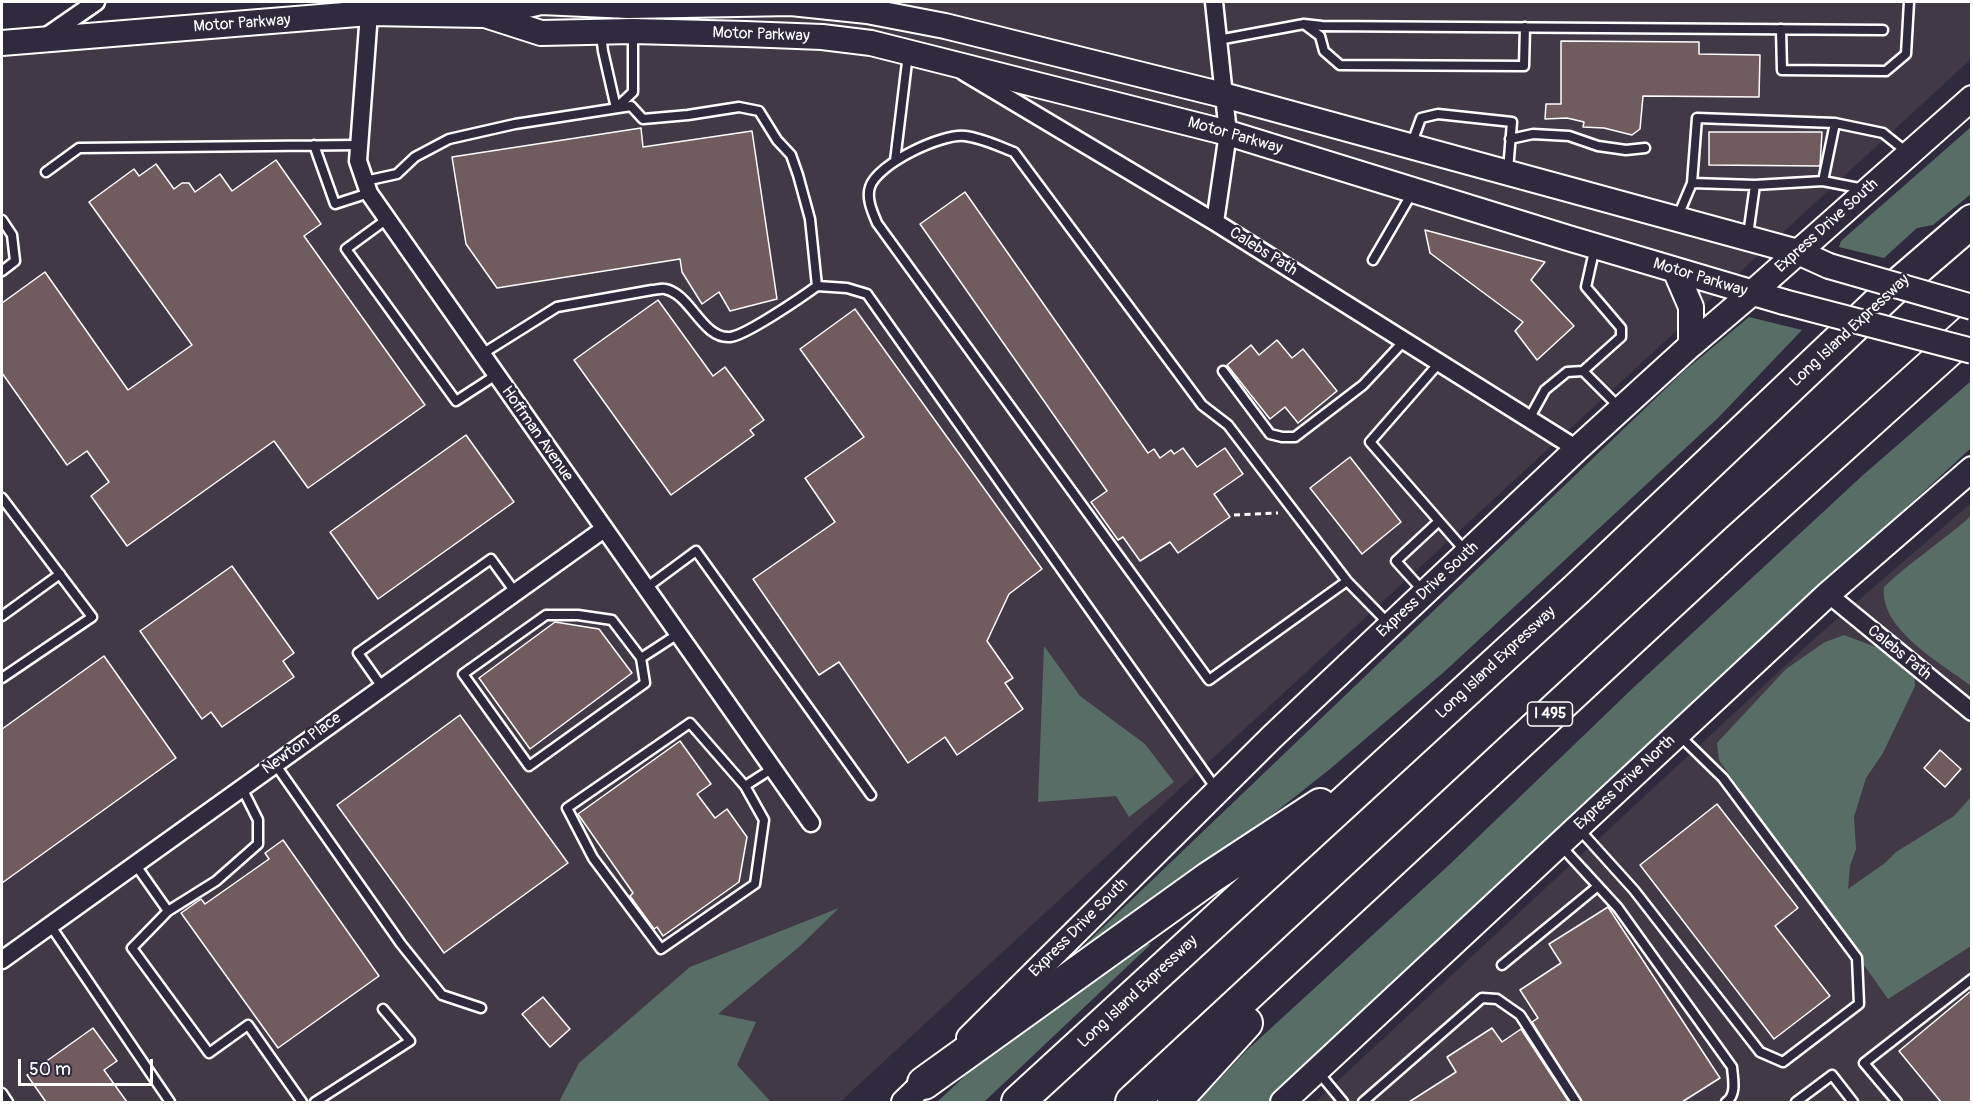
<!DOCTYPE html>
<style>
body{margin:0}
#map{position:relative;width:1973px;height:1104px;overflow:hidden;background:#2f2a3d;font-family:Pangolin,sans-serif}
canvas{display:block}
.frame{position:absolute;inset:0;border:3px solid #fff;pointer-events:none}
.scale{position:absolute;left:18px;top:1059px;width:135px;height:27px;box-sizing:border-box;border:3px solid #fff;border-top:0;padding-left:8px;font-size:18px;line-height:21px;white-space:nowrap;color:#fff;-webkit-text-stroke:4px #2f2a3d;paint-order:stroke}
</style>
<div id="map">
<canvas width="1973" height="1104"></canvas>
<div class="frame"></div>
<div class="scale">50 m</div>
</div>
<script>
const context = document.querySelector('canvas').getContext('2d');
context.lineJoin = 'round';
function fillPath(path, color) {
  context.fillStyle = color;
  context.fill(path, 'evenodd');
}
function trace(path, color, width, dash) {
  context.strokeStyle = color;
  context.lineWidth = width;
  context.lineCap = dash ? 'butt' : 'round';
  context.setLineDash(dash || []);
  context.stroke(path);
}
function label(font, color, halo, rows, align = 'center') {
  context.font = font + ' Pangolin,sans-serif';
  context.lineWidth = 5;
  context.setLineDash([]);
  context.textBaseline = 'middle';
  context.strokeStyle = halo;
  context.fillStyle = color;
  for (const [text, x, y, turn = 0] of rows) {
    context.save();
    context.translate(x, y);
    context.rotate((+turn || 0) * Math.PI / 180);
    context.textAlign = isNaN(turn) ? turn : align;
    if (halo) context.strokeText(text, 0, 0);
    context.fillText(text, 0, 0);
    context.restore();
  }
}
const built = new Path2D(`
 M 381,2 L 1971,2 L 1971,59 L 840,1102 L 2,1102 L 2,34 Z
 M 1971,503 L 1971,1102 L 1315,1102 L 1814,639 Z`);
const green = new Path2D(`
 M 1971,127 L 1971,194 L 1933,225 L 1917,228 L 1884,258 L 1839,247 L 1841,241 Z
 M 1749,317 L 1802,330 L 1718,418 L 1444,672 L 1330,769 L 1206,867 L 1081,958 L 1077,952 L 1683,372 Z
 M 1971,381 L 1971,448 L 1795,610 L 1270,1102 L 1198,1102 L 1246,1051 L 1449,865 L 1633,688 L 1862,476 Z
 M 1971,516 L 1971,686 C 1941,663 1879,629 1884,587 C 1911,561 1943,541 1971,516 Z
 M 1844,635 L 1889,652 L 1914,672 L 1915,686 L 1883,753 L 1866,778 L 1854,817 L 1856,849 L 1850,866 L 1848,889 L 1885,863 L 1896,852 L 1954,816 L 1971,797 L 1971,946 L 1888,999 L 1719,760 L 1717,743 L 1786,669 L 1825,642 Z
 M 1044,646 L 1080,696 L 1145,744 L 1174,782 L 1129,817 L 1116,796 L 1038,802 Z
 M 839,908 L 799,947 L 718,1014 L 756,1022 L 737,1065 L 771,1102 L 559,1102 L 579,1063 L 690,967 Z
 M 1147,939 L 1150,945 L 984,1102 L 937,1102 L 981,1061 Z`);
const building = new Path2D(`
 M 1561,41 L 1699,42 L 1699,54 L 1760,55 L 1759,97 L 1643,96 L 1640,129 L 1632,135 L 1604,128 L 1583,127 L 1584,122 L 1567,118 L 1545,119 L 1546,104 L 1561,104 Z
 M 641,128 L 643,147 L 752,131 L 777,299 L 730,311 L 719,292 L 702,304 L 682,272 L 680,259 L 497,288 L 466,244 L 452,157 Z
 M 1709,132 L 1822,132 L 1820,166 L 1709,165 Z
 M 276,160 L 321,224 L 304,236 L 425,405 L 308,488 L 274,441 L 127,546 L 91,496 L 109,482 L 87,451 L 67,465 L 2,373 L 2,303 L 45,272 L 128,390 L 192,345 L 89,202 L 134,169 L 139,176 L 156,164 L 174,189 L 182,183 L 189,183 L 195,192 L 220,174 L 232,191 Z
 M 965,192 L 1148,453 L 1154,449 L 1160,458 L 1171,450 L 1174,454 L 1183,448 L 1197,467 L 1225,448 L 1243,474 L 1214,494 L 1230,517 L 1178,553 L 1170,542 L 1140,561 L 1123,537 L 1118,540 L 1091,502 L 1107,491 L 920,224 Z
 M 1425,230 L 1545,262 L 1531,280 L 1574,326 L 1537,360 L 1515,331 L 1523,322 L 1430,253 Z
 M 658,300 L 713,376 L 725,367 L 764,420 L 750,430 L 754,435 L 671,495 L 574,360 Z
 M 855,309 L 1042,569 L 1009,594 L 987,641 L 1013,678 L 1005,683 L 1023,709 L 957,755 L 945,737 L 908,763 L 839,662 L 819,675 L 753,579 L 835,522 L 805,478 L 864,437 L 800,349 Z
 M 1277,340 L 1292,358 L 1303,349 L 1337,391 L 1298,423 L 1285,407 L 1270,419 L 1227,365 L 1251,345 L 1259,355 Z
 M 466,435 L 514,502 L 378,599 L 330,532 Z
 M 1350,457 L 1401,522 L 1362,554 L 1310,488 Z
 M 232,566 L 294,653 L 283,661 L 294,677 L 222,727 L 211,712 L 202,719 L 140,631 Z
 M 555,622 L 599,629 L 632,673 L 530,749 L 479,678 Z
 M 104,656 L 176,758 L 2,883 L 2,729 Z
 M 460,715 L 568,863 L 444,953 L 337,805 Z
 M 680,741 L 711,784 L 697,794 L 715,818 L 727,809 L 747,837 L 739,882 L 663,936 L 657,927 L 654,929 L 630,896 L 633,893 L 578,814 Z
 M 1940,750 L 1961,769 L 1945,787 L 1924,768 Z
 M 1717,804 L 1798,908 L 1775,926 L 1830,996 L 1774,1039 L 1640,865 Z
 M 283,840 L 379,976 L 278,1048 L 181,913 L 201,899 L 205,904 L 269,859 L 265,853 Z
 M 1608,907 L 1720,1078 L 1682,1102 L 1582,1102 L 1532,1022 L 1538,1018 L 1520,990 L 1561,963 L 1549,944 Z
 M 1971,991 L 1971,1102 L 1941,1102 L 1899,1051 Z
 M 543,997 L 570,1029 L 550,1047 L 522,1014 Z
 M 93,1028 L 117,1061 L 104,1070 L 127,1102 L 46,1102 L 27,1075 Z
 M 1492,1028 L 1502,1042 L 1521,1029 L 1569,1102 L 1409,1102 L 1456,1072 L 1447,1057 Z`);
const path = new Path2D(`
 M 1234,515 L 1278,513`);
const lane = new Path2D(`
 M 1304,24 L 1320,36 L 1324,51 L 1340,65 L 1524,66 L 1525,27
 M 1781,29 L 1782,70 L 1886,71 L 1906,54 L 1909,2
 M 601,35 L 603,51 L 616,108 L 633,92 L 633,34
 M 1218,40 L 1304,24 L 1322,26 L 1883,30
 M 1835,123 L 1883,133 L 1908,153
 M 1510,139 L 1533,134 L 1569,136 L 1598,146 L 1626,150 L 1645,148
 M 1412,143 L 1421,118 L 1438,114 L 1512,122 L 1508,170
 M 314,145 L 335,204 L 369,193
 M 895,161 L 908,54
 M 46,172 L 79,148 L 360,145
 M 365,181 L 397,174 L 415,157 L 449,139 L 515,124 L 631,106 L 643,119 L 688,115 L 739,107 L 759,111 L 777,140 L 791,155 L 798,175 L 810,219 L 817,286
 M 1823,181 L 1864,189
 M 1692,183 L 1697,118 L 1835,123 L 1823,181 L 1755,185
 M 1678,216 L 1692,183 L 1755,185 L 1748,235
 M 387,219 L 346,249 L 456,401 L 496,375
 M 2,220 L 12,235 L 15,261 L 2,271
 M 1373,260 L 1412,193
 M 482,354 L 557,307 L 652,290 C 656,290 661,288 665,289 C 691,294 702,339 730,337 C 745,336 802,297 817,286 L 847,288 L 867,294 L 1217,790
 M 1439,363 L 1370,442 L 1466,552
 M 1223,371 L 1270,434 L 1282,437 L 1295,437 L 1363,385 L 1404,341
 M 1583,371 L 1619,407
 M 1529,419 L 1545,390 L 1567,372 L 1583,371 L 1621,337 L 1621,328 L 1586,287 L 1595,247
 M 2,498 L 92,617 L 2,678
 M 1347,581 L 1209,680 L 877,223 C 873,213 866,199 870,187 C 877,164 942,133 965,136 C 982,138 998,146 1014,152 L 1202,405 L 1228,425 L 1347,581 L 1388,623
 M 646,588 L 696,551 L 871,795
 M 1423,591 L 1396,561 L 1439,521
 M 2,616 L 60,574
 M 641,658 L 612,620 L 578,615 L 546,615 L 463,674 L 529,766 L 645,683 L 641,658 L 678,634
 M 382,687 L 358,653 L 491,559 L 515,592
 M 690,723 L 745,786 L 764,820 L 755,884 L 661,949 L 593,858 L 567,808 Z
 M 275,764 L 401,944 L 442,995 L 481,1008
 M 745,786 L 773,768
 M 1578,828 L 1634,890 L 1760,1052 L 1783,1062 L 1859,1004 L 1857,958 L 1723,778 L 1680,736
 M 1562,847 L 1618,908 L 1732,1067 C 1733,1079 1737,1095 1726,1102
 M 135,864 L 168,911 L 132,948 L 209,1053 L 248,1025 L 302,1102
 M 168,911 L 216,881 L 258,844 L 258,820 L 242,788
 M 50,925 L 170,1102
 M 1502,965 L 1598,886
 M 1319,1073 L 1343,1102
 M 2,1093 L 8,1102
 M 315,1102 L 410,1041 L 383,1009
 M 1363,1102 L 1482,998 L 1497,999 L 1520,1015 L 1576,1102
 M 1796,1102 L 1832,1075 L 1853,1102
 M 1897,1102 L 1864,1063 L 1972,979`);
const street = new Path2D(`
 M 1214,2 L 1228,133 L 1215,222
 M 369,13 L 358,161 L 369,193 L 811,823
 M 44,38 L 96,2
 M 964,72 L 1215,222 L 1577,449
 M 1828,594 L 1972,712
 M 2,960 L 604,529`);
const secondary = new Path2D(`
 M 485,15 L 541,33 L 633,31 L 745,34 L 822,37 L 871,43 L 1228,133 L 1568,238 L 1784,302
 M 2,43 L 369,13 L 483,15 L 541,2 L 629,6 L 791,3 L 867,11 L 945,26 L 1223,95 L 1798,252 L 1829,266
 M 1675,270 L 1691,307 L 1691,345
 M 969,1038 L 1272,737 L 1577,449 L 1691,345 L 1752,293 L 1972,98
 M 904,1102 L 936,1071
 M 1283,1102 L 1828,594 L 1972,469`);
const highway = new Path2D(`
 M 924,1083 L 1209,878 L 1320,805
 M 1018,1102 L 1578,588 L 1892,290 L 1972,221
 M 1132,1102 L 1736,542 L 1972,329
 M 1174,1102 L 1246,1023`);
const secondaryBridge = new Path2D(`
 M 1829,266 L 1972,307
 M 1784,302 L 1972,351`);
const shields = [
 [1550,714,45]
];
const shieldNames = [
 ["I 495",1550,714]
];
const streetNames = [
 ["Motor Parkway",242,24,-4],
 ["Motor Parkway",761,35,2],
 ["Motor Parkway",1235,136,16],
 ["Express Drive South",1827,226,-42],
 ["Calebs Path",1263,252,32],
 ["Motor Parkway",1700,278,17],
 ["Long Island Expressway",1850,331,-43],
 ["Hoffman Avenue",537,434,55],
 ["Express Drive South",1428,590,-43],
 ["Calebs Path",1899,653,39],
 ["Long Island Expressway",1496,663,-43],
 ["Newton Place",302,744,-36],
 ["Express Drive North",1625,783,-43],
 ["Express Drive South",1079,928,-45],
 ["Long Island Expressway",1138,992,-43]
];
fillPath(built, '#423947');
fillPath(green, '#596d67');
fillPath(building, '#705c5e');
trace(building, '#fff', 1.5);
trace(lane, '#fff', 13);
trace(street, '#fff', 21);
trace(secondary, '#fff', 28);
trace(highway, '#fff', 36);
trace(path, '#fff', 3, [6, 4.5]);
trace(lane, '#2f2a3d', 8);
trace(street, '#2f2a3d', 16);
trace(secondary, '#2f2a3d', 24);
trace(highway, '#2f2a3d', 32);
trace(secondaryBridge, '#fff', 28, []);
trace(secondaryBridge, '#2f2a3d', 24);
for (const [x, y, w] of shields) {
  const box = new Path2D();
  box.roundRect(x - w / 2, y - 12, w, 24, 4.5);
  context.fillStyle = '#2f2a3d';
  context.fill(box);
  trace(box, '#fff', 1.5);
}
label('bold 15px', '#fff', null, shieldNames);
label('16px', '#fff', '#2f2a3d', streetNames);
</script>
